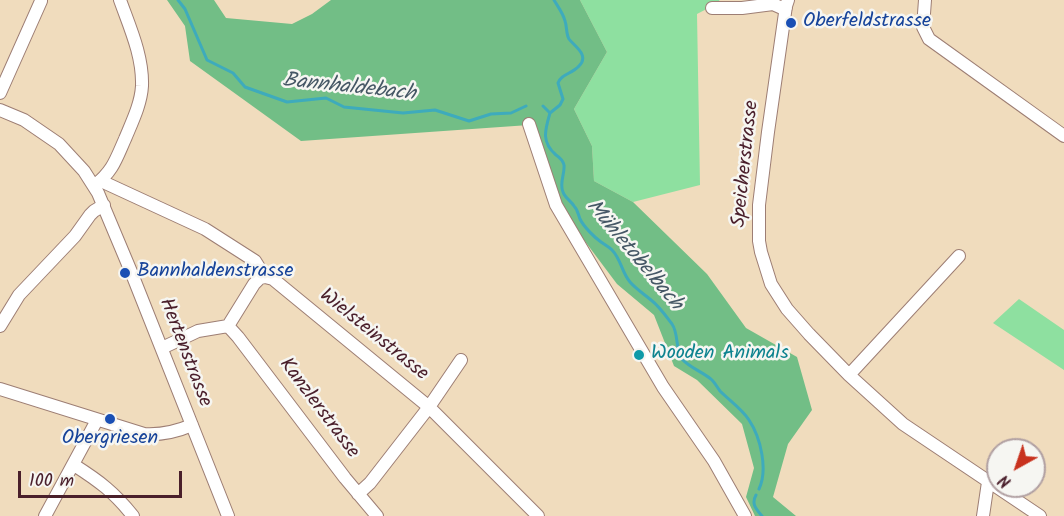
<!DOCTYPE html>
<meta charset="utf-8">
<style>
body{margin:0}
#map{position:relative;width:1064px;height:516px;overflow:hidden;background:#f0dcbd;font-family:Kalam,sans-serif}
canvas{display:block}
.north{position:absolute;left:986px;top:438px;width:60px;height:60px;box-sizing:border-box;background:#f6f6f2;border:2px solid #b1a0a2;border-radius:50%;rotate:220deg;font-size:16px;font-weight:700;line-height:24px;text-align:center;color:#4a1f2b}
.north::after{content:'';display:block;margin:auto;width:21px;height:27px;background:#c8321e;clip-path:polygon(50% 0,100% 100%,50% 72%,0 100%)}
.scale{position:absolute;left:18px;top:471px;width:164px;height:27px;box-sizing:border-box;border:3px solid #4a1f2b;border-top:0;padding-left:8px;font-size:18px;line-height:21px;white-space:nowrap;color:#4a1f2b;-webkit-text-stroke:4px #f6f6f2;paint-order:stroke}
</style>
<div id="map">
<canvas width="1064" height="516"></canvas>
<div class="north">N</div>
<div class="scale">100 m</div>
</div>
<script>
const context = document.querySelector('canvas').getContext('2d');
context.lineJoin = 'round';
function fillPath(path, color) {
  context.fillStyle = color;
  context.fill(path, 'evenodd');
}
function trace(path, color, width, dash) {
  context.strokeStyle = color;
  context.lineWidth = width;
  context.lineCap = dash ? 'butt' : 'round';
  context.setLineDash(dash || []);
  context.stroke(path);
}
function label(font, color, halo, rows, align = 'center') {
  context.font = font + ' Kalam,sans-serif';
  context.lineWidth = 5;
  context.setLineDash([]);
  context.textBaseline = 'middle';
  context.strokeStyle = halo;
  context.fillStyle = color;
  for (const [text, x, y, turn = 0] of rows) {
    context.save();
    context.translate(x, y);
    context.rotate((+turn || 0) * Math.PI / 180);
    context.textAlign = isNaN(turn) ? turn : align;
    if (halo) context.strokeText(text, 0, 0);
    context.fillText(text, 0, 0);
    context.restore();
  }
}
const green = new Path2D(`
 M 580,0 L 719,0 L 720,2 L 697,14 L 700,185 L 633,202 L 594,181 L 592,146 L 574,109 L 607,52 Z
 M 1019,299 L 1064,330 L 1064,370 L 993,323 Z`);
const forest = new Path2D(`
 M 167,0 L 214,0 L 226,18 L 292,24 L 312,14 L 331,0 L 580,0 L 607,52 L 574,109 L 592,146 L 594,181 L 633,202 L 707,274 L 746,328 L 797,357 L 812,410 L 788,444 L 773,497 L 796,516 L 755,516 L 746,497 L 754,468 L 742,424 L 697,380 L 674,366 L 654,315 L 617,284 L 578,232 L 555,193 L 529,125 L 301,141 L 190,61 L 185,26 Z`);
const stream = new Path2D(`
 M 178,0 L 185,9 L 207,60 L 233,73 L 245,87 L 287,102 L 326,98 L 344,107 L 403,113 L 435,110 L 469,121 L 491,114 L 511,113 L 526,106
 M 543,106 L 550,113
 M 550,113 C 545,130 541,142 556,155 C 559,157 563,161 564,165 C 565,174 559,183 563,192 C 565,198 571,201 574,206 C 578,210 578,214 580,219 C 584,227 594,237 601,242 C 605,245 609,247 612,250 C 621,259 622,273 630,282 C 636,289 644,294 651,300 C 659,306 666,316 672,324 C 679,334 675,349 682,359 C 690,368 703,372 712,380 C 715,383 717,387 720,391 C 730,401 742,409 749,420 C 761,438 768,470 759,489
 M 550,113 L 560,105 L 563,99 L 558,83 C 561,74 572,74 579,66 C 590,55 574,46 569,39 C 566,34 567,26 565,21 C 563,13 558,7 554,0
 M 756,495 C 751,504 756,509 762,516`);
const minor = new Path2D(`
 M 788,0 L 786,6 L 768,132 L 759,205 L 759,241 L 761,252 L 771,284 L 787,309 L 809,334 L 849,375 L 903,424 L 1040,516
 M 925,0 L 923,27 L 929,39 L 1064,136
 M 712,8 L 742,8 L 773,4 L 782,8 L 786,8
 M 0,93 L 41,1
 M 0,110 L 24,120 L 59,144 L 84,171 L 98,193 L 132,274 L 228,516
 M 529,124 L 556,205 L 663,387 L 714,461 L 745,516
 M 101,181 L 205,229 L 255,261 L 265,277 L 273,279 L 429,407 L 538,516
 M 95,185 C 113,171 116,159 125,139 C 132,122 141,104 142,86 C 143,56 130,28 120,0
 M 0,326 L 19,295 L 75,236 L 90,215 L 94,211 L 104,205
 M 228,326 L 238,337 L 345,478 L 377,516
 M 228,326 L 254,284 L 260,278 L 265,277
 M 162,348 L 198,331 L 228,326
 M 849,375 L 959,256
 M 0,389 L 144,434 C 161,435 176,432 192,425
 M 74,465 C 99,481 114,492 133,516
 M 358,494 L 370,483 L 429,407 L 461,360
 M 45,516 L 97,420
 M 983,516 L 988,482`);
const markers = [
 [791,23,6,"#1a4fb4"],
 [125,273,6,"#1a4fb4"],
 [639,355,6,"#0f9aa8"],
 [110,419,6,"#1a4fb4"]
];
const transitNames = [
 ["Oberfeldstrasse",803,23],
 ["Bannhaldenstrasse",137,273],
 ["Obergriesen",110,440,"center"]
];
const streetNames = [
 ["Speicherstrasse",747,164,-84],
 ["Wielsteinstrasse",373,336,39],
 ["Hertenstrasse",184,353,69],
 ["Kanzlerstrasse",318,409,53]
];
const cultureNames = [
 ["Wooden Animals",651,355]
];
const waterNames = [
 ["Bannhaldebach",349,89,6],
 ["Mühletobelbach",633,256,50]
];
fillPath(green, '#8ee0a0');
fillPath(forest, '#72be86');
trace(stream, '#3eabbc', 3);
trace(minor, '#9d7e74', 14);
trace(minor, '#fff', 12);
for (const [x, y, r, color] of markers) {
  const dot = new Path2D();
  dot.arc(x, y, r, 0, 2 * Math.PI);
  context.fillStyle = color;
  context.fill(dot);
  trace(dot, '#f6f6f2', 2);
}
label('20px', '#164399', '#f6f6f2', transitNames, 'left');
label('20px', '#4a1f2b', '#f6f6f2', streetNames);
label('20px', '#0d838f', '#f6f6f2', cultureNames, 'left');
label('italic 21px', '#455765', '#f6f6f2', waterNames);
</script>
